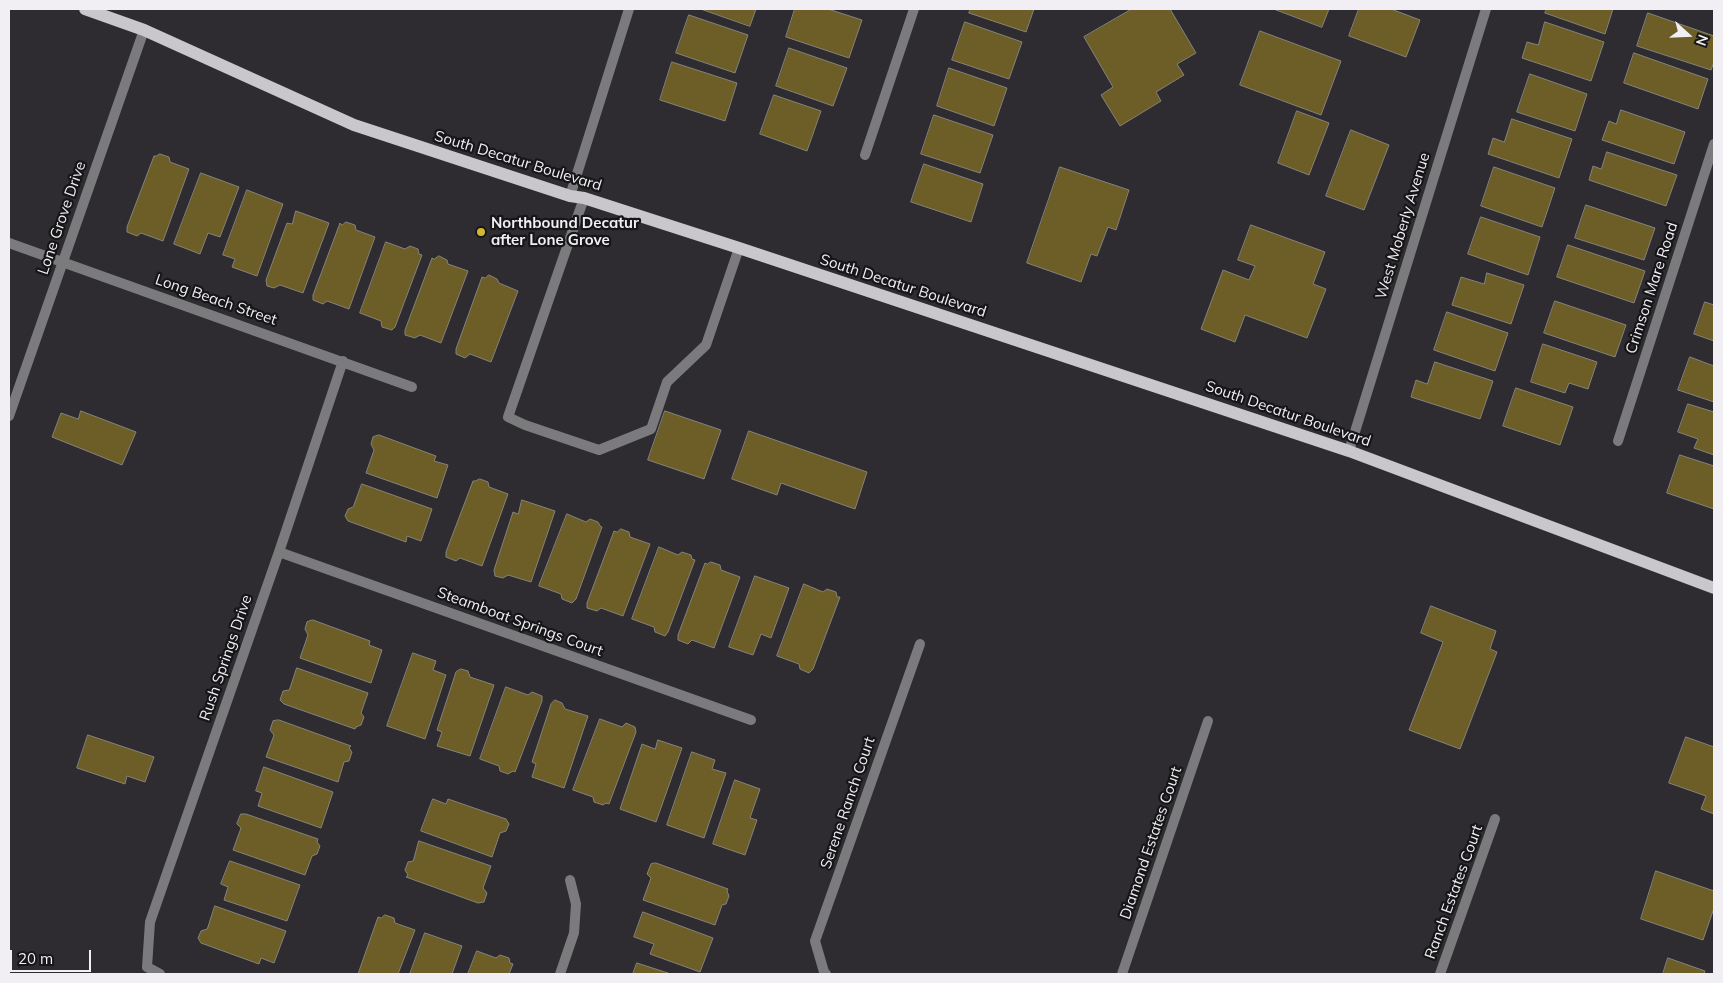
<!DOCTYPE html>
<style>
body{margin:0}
#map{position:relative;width:1723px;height:983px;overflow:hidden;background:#2e2c31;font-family:Mulish,sans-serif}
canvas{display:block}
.frame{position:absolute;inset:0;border:10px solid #f1eff3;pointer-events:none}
.north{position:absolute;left:1663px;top:10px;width:50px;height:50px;-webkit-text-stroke:4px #161517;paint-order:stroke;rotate:110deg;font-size:14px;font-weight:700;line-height:20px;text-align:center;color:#f1eff3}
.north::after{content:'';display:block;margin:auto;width:18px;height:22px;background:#f1eff3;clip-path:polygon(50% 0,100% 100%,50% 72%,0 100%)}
.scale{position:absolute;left:10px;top:950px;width:81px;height:22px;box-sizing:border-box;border:2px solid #f1eff3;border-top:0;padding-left:6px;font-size:15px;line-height:18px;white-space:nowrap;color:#f1eff3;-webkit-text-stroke:4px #161517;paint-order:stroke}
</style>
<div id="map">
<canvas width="1723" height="983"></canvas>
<div class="frame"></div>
<div class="north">N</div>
<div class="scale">20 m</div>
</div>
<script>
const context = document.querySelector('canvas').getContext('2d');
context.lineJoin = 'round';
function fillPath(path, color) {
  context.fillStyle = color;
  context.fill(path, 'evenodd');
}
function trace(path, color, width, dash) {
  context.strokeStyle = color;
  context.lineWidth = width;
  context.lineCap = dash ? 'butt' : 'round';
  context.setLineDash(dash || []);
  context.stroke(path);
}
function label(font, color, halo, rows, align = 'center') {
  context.font = font + ' Mulish,sans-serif';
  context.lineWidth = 4.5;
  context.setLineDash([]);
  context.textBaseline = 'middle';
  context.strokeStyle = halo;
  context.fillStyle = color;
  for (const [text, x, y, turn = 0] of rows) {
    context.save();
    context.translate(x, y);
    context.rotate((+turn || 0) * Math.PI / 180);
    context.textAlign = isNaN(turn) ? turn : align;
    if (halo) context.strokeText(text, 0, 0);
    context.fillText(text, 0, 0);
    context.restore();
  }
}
const building = new Path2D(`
 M 701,9 L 756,9 L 750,26 Z
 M 795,9 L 828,9 L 862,20 L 849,58 L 786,37 Z
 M 971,9 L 1034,9 L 1026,32 L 969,13 Z
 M 1132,9 L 1170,9 L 1196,53 L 1177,64 L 1184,75 L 1156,92 L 1161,101 L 1120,126 L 1101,95 L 1113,87 L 1084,37 Z
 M 1274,9 L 1329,9 L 1322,27 Z
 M 1359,9 L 1391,9 L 1420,20 L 1406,57 L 1349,36 Z
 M 1547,9 L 1613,9 L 1605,34 L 1545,13 Z
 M 1648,13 L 1714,36 L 1714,62 L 1711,70 L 1637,46 Z
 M 689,15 L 748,35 L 735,73 L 676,53 Z
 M 965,22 L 1022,42 L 1009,79 L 952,60 Z
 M 1545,22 L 1604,42 L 1591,81 L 1522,58 L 1527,42 L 1538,45 Z
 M 1260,31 L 1341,61 L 1321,115 L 1240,85 Z
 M 789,48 L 847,68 L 833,106 L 776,86 Z
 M 1634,53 L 1708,79 L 1698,109 L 1624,83 Z
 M 672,62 L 737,83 L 725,121 L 660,100 Z
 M 949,68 L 1007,88 L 994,126 L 937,106 Z
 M 1530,74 L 1587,94 L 1575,131 L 1517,112 Z
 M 774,95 L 821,111 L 807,151 L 760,134 Z
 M 1621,110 L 1685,132 L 1674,164 L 1602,140 L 1609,121 L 1616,124 Z
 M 1297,111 L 1329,123 L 1309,175 L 1278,163 Z
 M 934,115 L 993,135 L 980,173 L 921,154 Z
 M 1512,119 L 1572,139 L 1559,178 L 1488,154 L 1493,138 L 1504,142 Z
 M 1351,130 L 1389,145 L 1364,210 L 1326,196 Z
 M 1607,152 L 1677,175 L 1666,206 L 1589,180 L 1593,166 L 1601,169 Z
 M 160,154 L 169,157 L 170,162 L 189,169 L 163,241 L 141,233 L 137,236 L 127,232 L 127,227 L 154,156 L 156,156 Z
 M 924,164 L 983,184 L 971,222 L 911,202 Z
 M 1060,167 L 1129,190 L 1116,230 L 1108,227 L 1097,256 L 1091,254 L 1081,282 L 1027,263 Z
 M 1494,167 L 1555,188 L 1542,227 L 1481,206 Z
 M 201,173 L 239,187 L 220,237 L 208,233 L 200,254 L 174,244 Z
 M 247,190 L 283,204 L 257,276 L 232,267 L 235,259 L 223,255 Z
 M 1586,205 L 1655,228 L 1644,260 L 1575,238 Z
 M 296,211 L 329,223 L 303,293 L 280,285 L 274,288 L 267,286 L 266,280 L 287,223 L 292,224 Z
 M 1481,217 L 1540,237 L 1528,275 L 1468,254 Z
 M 346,222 L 355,225 L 356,230 L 375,237 L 349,309 L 327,301 L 323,304 L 313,300 L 313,295 L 340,223 L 342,225 Z
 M 1251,225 L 1325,252 L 1313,284 L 1326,289 L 1307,338 L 1245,315 L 1235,342 L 1201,329 L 1223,270 L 1249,280 L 1255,266 L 1238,260 Z
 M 386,242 L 405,249 L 410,246 L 418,249 L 419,254 L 422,255 L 395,327 L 392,330 L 382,327 L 381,321 L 360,313 Z
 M 1568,245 L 1645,271 L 1634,303 L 1557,277 Z
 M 439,256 L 447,260 L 448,264 L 468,271 L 441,343 L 420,335 L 415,338 L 405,335 L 405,330 L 432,258 L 434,259 Z
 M 1487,273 L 1524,285 L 1511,324 L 1452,305 L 1461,277 L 1484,284 Z
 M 489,275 L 497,279 L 499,283 L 518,291 L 491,362 L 470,354 L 465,358 L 456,354 L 456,349 L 482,277 L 485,278 Z
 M 1555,301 L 1626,325 L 1615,357 L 1544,333 Z
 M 1705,302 L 1714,305 L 1714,341 L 1694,334 Z
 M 1447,312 L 1508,333 L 1495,371 L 1434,350 Z
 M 1543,344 L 1597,362 L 1588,389 L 1569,383 L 1565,393 L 1531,382 Z
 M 1690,357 L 1714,366 L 1714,402 L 1678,390 Z
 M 1435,362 L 1493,381 L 1480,419 L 1411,397 L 1416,380 L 1427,384 Z
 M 1516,388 L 1573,407 L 1560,445 L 1503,426 Z
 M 1688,404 L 1714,412 L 1714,455 L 1694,448 L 1698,439 L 1678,432 Z
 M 81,411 L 136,432 L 122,465 L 52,437 L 61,413 L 78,419 Z
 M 665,411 L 721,430 L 704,479 L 648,460 Z
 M 749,431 L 867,472 L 855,509 L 781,483 L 777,495 L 732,479 Z
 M 379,435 L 436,456 L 434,461 L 448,465 L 437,498 L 366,473 L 374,450 L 371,444 L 373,437 Z
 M 1680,455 L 1714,466 L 1714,509 L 1667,493 Z
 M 480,479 L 488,482 L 489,487 L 508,494 L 482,566 L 460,558 L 456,561 L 446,557 L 446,552 L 473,481 L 475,481 Z
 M 362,484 L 432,509 L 421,541 L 407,536 L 406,542 L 348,521 L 345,516 L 348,509 L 353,507 Z
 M 522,500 L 555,511 L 531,582 L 508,575 L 503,578 L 495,576 L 494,570 L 513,512 L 518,514 Z
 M 567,514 L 586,522 L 590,519 L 598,522 L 600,526 L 602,527 L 576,599 L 572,603 L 562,599 L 561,594 L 539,586 Z
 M 621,529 L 629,532 L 630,537 L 650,544 L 623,616 L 601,608 L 597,611 L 587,608 L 587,603 L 614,531 L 617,532 Z
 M 659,547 L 678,555 L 682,552 L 691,555 L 692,559 L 695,560 L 668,632 L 665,636 L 655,632 L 654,627 L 632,619 Z
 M 711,562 L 720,565 L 721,570 L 740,577 L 714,648 L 692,640 L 688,644 L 678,640 L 678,635 L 705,563 L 707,564 Z
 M 755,576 L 789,588 L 771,638 L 761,634 L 753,655 L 729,647 Z
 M 804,584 L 823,592 L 827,589 L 836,592 L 837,597 L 840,597 L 813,669 L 809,673 L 800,669 L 799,664 L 777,656 Z
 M 1431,606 L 1496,631 L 1490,649 L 1497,652 L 1460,749 L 1409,730 L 1443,642 L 1421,633 Z
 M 313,620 L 370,641 L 369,645 L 382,650 L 371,683 L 300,658 L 308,635 L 305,629 L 307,622 Z
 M 413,653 L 436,661 L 433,670 L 446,675 L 425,739 L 387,726 Z
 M 297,668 L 368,693 L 361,713 L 364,717 L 361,725 L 356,727 L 355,729 L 284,704 L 280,700 L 283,691 L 289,690 Z
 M 461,669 L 468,671 L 470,677 L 494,685 L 470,756 L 437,746 L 442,732 L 437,730 L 456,672 Z
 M 506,687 L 528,695 L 532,692 L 542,696 L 542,701 L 515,772 L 513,771 L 508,774 L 500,771 L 499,766 L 480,759 Z
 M 555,700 L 562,703 L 565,709 L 588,716 L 564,788 L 532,777 L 536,764 L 532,762 L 551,704 Z
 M 600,719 L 622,727 L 626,723 L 635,727 L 636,732 L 609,804 L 606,803 L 603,805 L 594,802 L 593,797 L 573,790 Z
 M 279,720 L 351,746 L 349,748 L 352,752 L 349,761 L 344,762 L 338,782 L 266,757 L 274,735 L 270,730 L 273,721 Z
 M 88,735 L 154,757 L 145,782 L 127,776 L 125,784 L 77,768 Z
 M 1686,737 L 1714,747 L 1714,814 L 1701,809 L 1706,796 L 1669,783 Z
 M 658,740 L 682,748 L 656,822 L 620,809 L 642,744 L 655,749 Z
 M 692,752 L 715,760 L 712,769 L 726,773 L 704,838 L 667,825 Z
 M 264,767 L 333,792 L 321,828 L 258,806 L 262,793 L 256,791 Z
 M 735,780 L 760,789 L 750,818 L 757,820 L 745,855 L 713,844 Z
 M 433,799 L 446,804 L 448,799 L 506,819 L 509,824 L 506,831 L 500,833 L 492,857 L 421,831 Z
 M 241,814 L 246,814 L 318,839 L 317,842 L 320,846 L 317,854 L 312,856 L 305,875 L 233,850 L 241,828 L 237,824 Z
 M 419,841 L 491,866 L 483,888 L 487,893 L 484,902 L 478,903 L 406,877 L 408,875 L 405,870 L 408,862 L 413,861 Z
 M 230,861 L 300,885 L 287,921 L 224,900 L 228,887 L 221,884 Z
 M 656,863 L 728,889 L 727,891 L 729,896 L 726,904 L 722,905 L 715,925 L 643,900 L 651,878 L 647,874 L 651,864 Z
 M 1656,871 L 1714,891 L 1714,908 L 1703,940 L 1641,919 Z
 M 215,906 L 286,931 L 274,963 L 261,958 L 259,964 L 201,943 L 198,938 L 201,931 L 207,929 Z
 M 643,912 L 713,938 L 700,972 L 650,954 L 654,944 L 634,937 Z
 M 385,915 L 394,918 L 395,923 L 415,930 L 398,974 L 358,974 L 378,917 L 381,918 Z
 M 425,933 L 462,946 L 452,974 L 410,974 Z
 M 477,951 L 496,958 L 500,955 L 509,958 L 510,963 L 513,964 L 509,974 L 468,974 Z
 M 1668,958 L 1705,971 L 1704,974 L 1663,974 Z
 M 637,963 L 671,974 L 633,974 Z`);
const service = new Path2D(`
 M 584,198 L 508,417 L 525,425 L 599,450 L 651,429 L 667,382 L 706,345 L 739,248`);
const minor = new Path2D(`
 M 865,155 L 914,9
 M 570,196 L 629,9
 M 9,243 L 412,387
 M 9,416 L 144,30
 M 1618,441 L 1714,144
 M 1349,451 L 1486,9
 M 279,552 L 751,720
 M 160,974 L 147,967 L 150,922 L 279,552 L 343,361
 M 560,974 L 574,933 L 576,904 L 570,880
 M 826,974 L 824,972 L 815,941 L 920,644
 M 1122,974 L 1208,721
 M 1440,974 L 1495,819`);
const primary = new Path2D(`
 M 85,9 L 144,30 L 354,125 L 570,196 L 584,198 L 739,248 L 1349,451 L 1714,588`);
const markers = [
 [481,232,5,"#d4b635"]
];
const streetNames = [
 ["South Decatur Boulevard",518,161,17],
 ["Lone Grove Drive",62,218,-71],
 ["West Moberly Avenue",1403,226,-73],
 ["South Decatur Boulevard",903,286,18],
 ["Crimson Mare Road",1652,288,-72],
 ["Long Beach Street",216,300,19],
 ["South Decatur Boulevard",1288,414,19],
 ["Steamboat Springs Court",520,622,20],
 ["Rush Springs Drive",226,658,-71],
 ["Serene Ranch Court",848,803,-71],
 ["Diamond Estates Court",1151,843,-71],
 ["Ranch Estates Court",1454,892,-70]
];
const poiNames = [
 ["Northbound Decatur",491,223],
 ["after Lone Grove",491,240]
];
fillPath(building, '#6c5e26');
trace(building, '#84837c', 1);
trace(service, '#7b7a7c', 10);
trace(minor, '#7b7a7c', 10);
trace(primary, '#cac7cc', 12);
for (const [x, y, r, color] of markers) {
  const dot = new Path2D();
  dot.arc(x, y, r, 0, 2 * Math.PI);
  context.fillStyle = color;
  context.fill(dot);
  trace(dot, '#161517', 2);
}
label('15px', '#f1eff3', '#161517', streetNames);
label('bold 15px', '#f1eff3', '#161517', poiNames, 'left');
</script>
